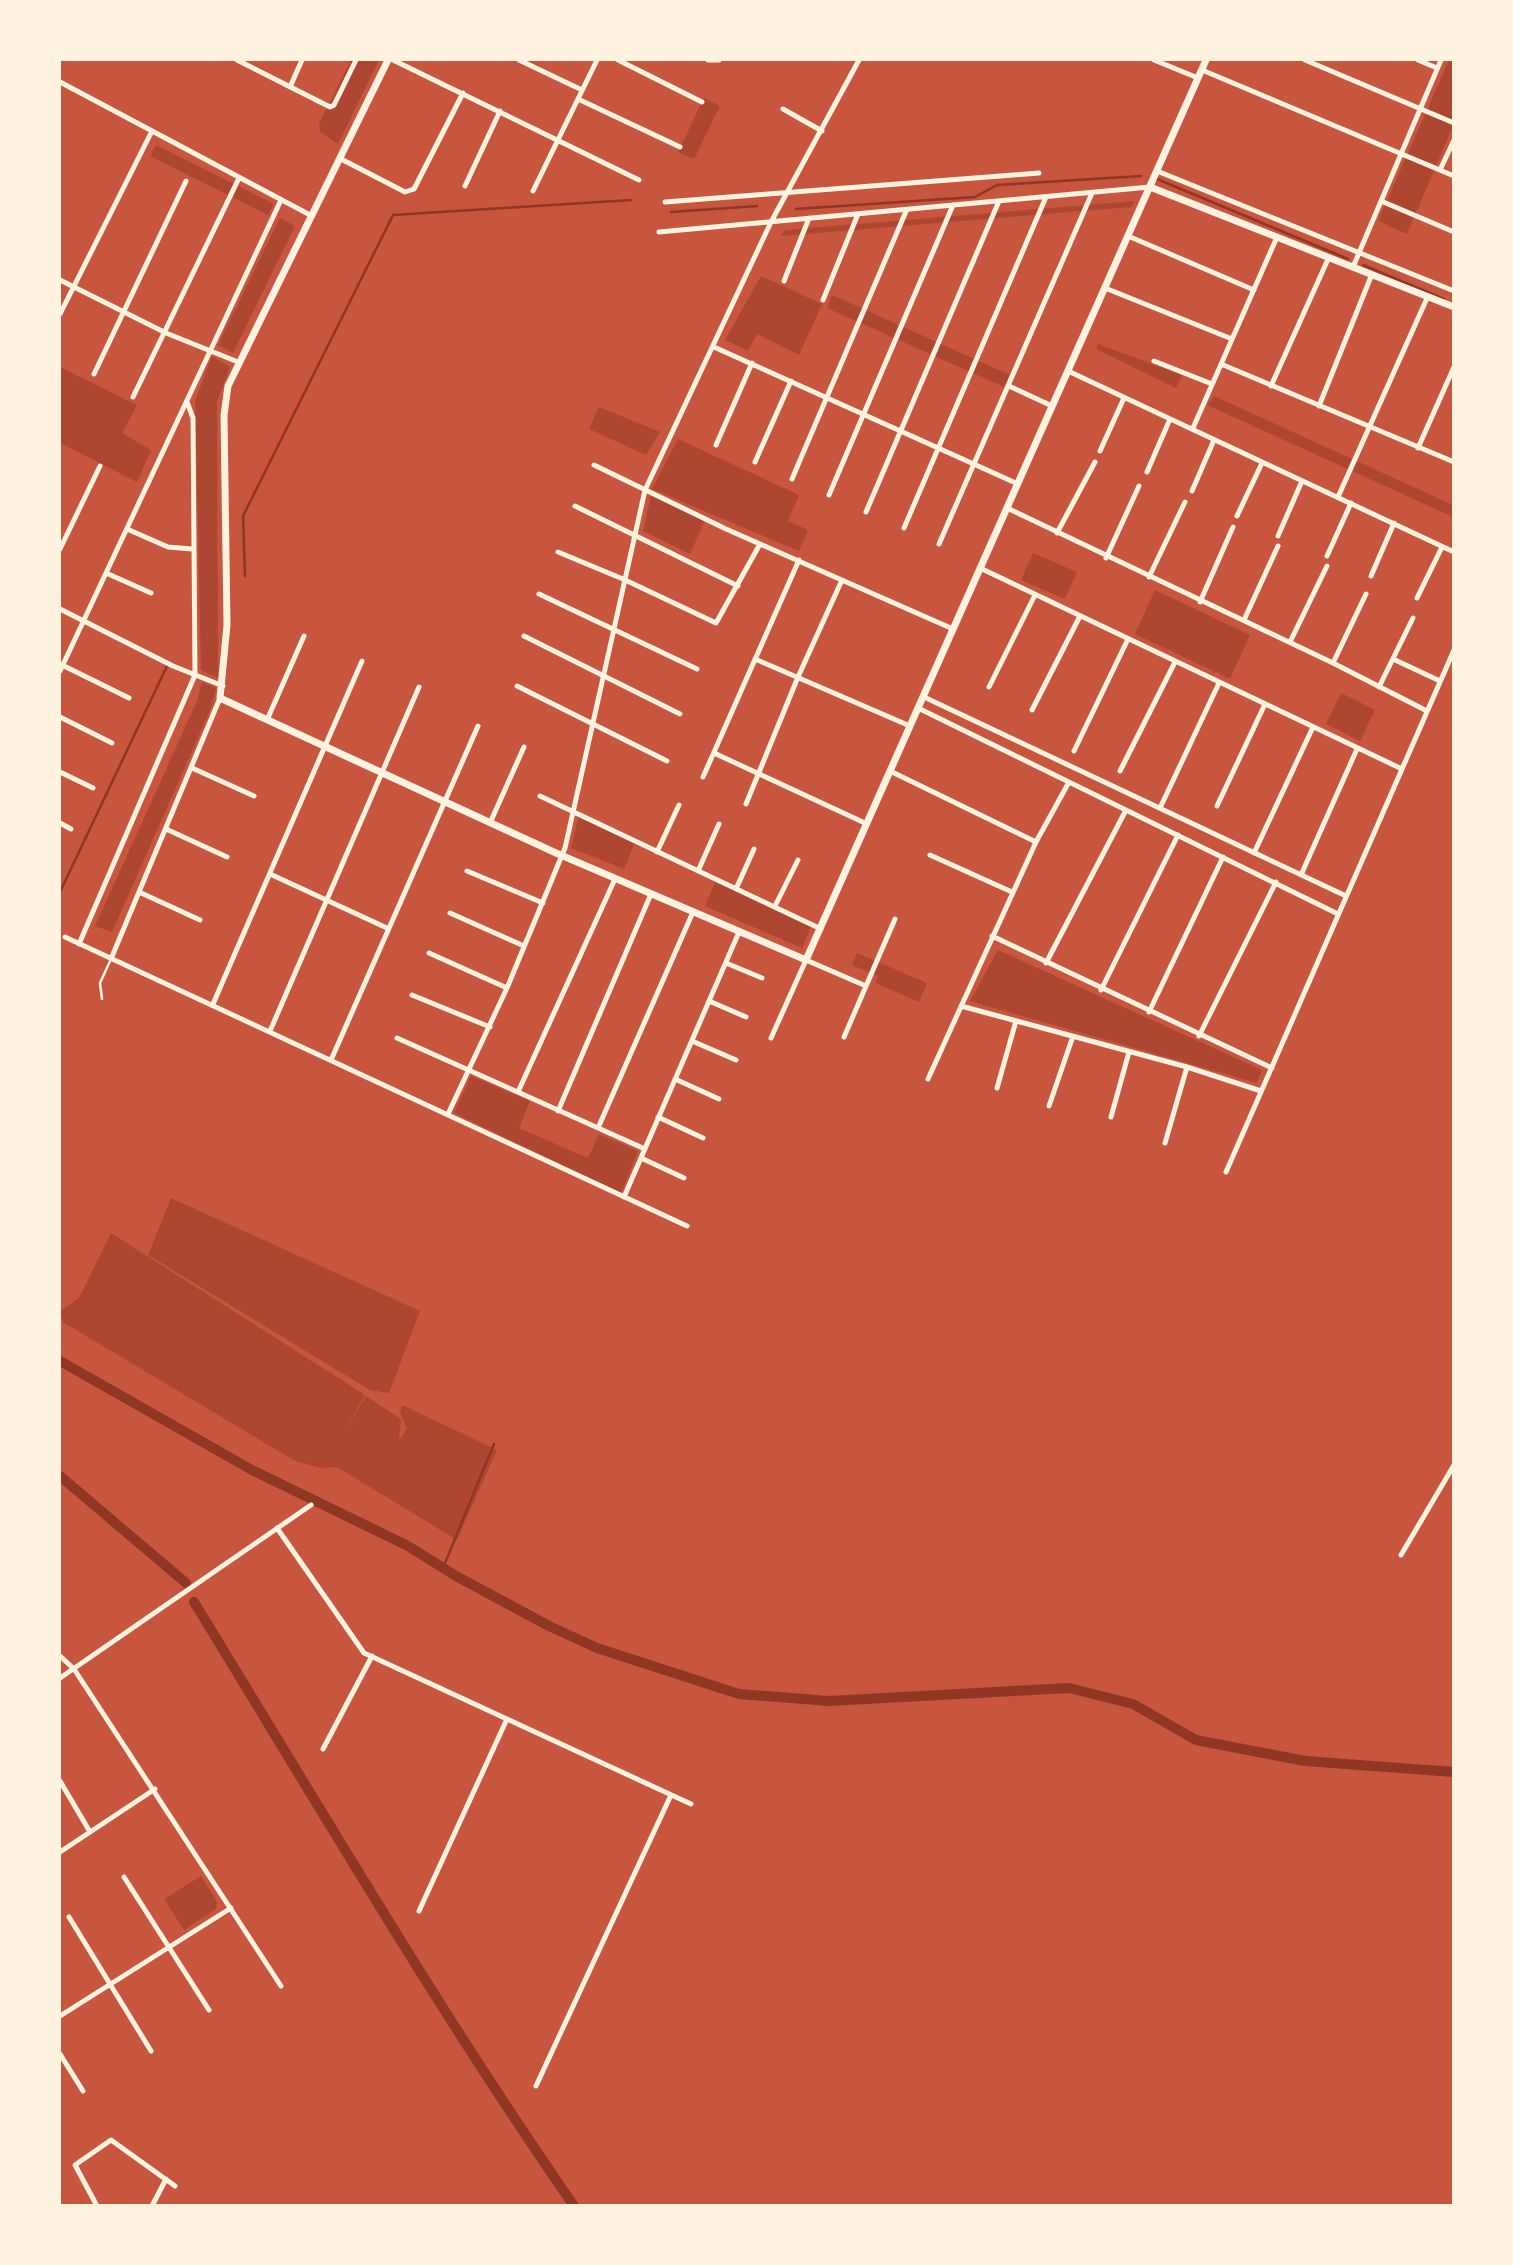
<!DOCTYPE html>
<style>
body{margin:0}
#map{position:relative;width:1513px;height:2265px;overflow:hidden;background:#c8553d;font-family:Quicksand,sans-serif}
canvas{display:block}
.frame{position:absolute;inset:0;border:61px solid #fff3e0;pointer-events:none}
</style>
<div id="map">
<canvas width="1513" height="2265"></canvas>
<div class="frame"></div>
</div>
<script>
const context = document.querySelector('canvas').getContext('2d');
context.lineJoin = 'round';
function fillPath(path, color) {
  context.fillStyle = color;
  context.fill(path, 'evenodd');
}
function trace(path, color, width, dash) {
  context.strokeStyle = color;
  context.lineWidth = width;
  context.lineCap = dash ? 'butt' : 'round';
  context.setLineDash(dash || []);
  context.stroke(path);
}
const green = new Path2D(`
 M 351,60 L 379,60 L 338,144 L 320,132 L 319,124 Z
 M 1449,60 L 1453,60 L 1453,126 L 1407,234 L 1378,221 Z
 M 704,98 L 720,106 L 694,159 L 678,152 Z
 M 156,145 L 274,204 L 268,215 L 150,156 Z
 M 1135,201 L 1131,207 L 781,236 L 785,230 Z
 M 280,218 L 295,226 L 233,353 L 218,345 Z
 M 761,276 L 822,304 L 799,355 L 757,334 L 748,351 L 725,340 Z
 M 832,295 L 1010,375 L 1004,387 L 827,308 Z
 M 1098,344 L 1182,375 L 1176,388 L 1096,349 Z
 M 212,356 L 230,367 L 217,402 L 218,678 L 201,670 L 195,401 Z
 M 60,367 L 137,405 L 122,433 L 151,450 L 137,482 L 60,443 Z
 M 1214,396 L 1453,505 L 1453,517 L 1207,405 Z
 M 599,407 L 660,432 L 646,455 L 589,429 Z
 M 678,439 L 799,495 L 788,521 L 808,530 L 799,551 L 652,489 Z
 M 651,496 L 705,520 L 690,554 L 643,531 Z
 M 1033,553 L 1077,572 L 1065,599 L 1021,580 Z
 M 1155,590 L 1250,635 L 1230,679 L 1135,634 Z
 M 202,682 L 216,688 L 211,708 L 112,932 L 95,926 L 197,701 Z
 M 1341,693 L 1375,710 L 1360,741 L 1326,724 Z
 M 579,814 L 635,842 L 624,869 L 571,848 Z
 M 715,882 L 812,924 L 802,948 L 705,906 Z
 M 998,950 L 1262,1070 L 1257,1083 L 970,1001 Z
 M 857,953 L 927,983 L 919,1002 L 875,983 L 878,976 L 852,965 Z
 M 471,1076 L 530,1101 L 519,1128 L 588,1158 L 599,1134 L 638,1151 L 621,1193 L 454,1113 Z
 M 171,1198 L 420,1311 L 389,1393 L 370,1390 L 148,1255 Z
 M 111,1233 L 365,1395 L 344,1432 L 366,1396 L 401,1419 L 399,1441 L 407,1429 L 400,1412 L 402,1405 L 497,1450 L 457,1540 L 337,1467 L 321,1468 L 295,1461 L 63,1322 L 60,1311 L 79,1298 Z
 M 201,1876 L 217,1902 L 216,1909 L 184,1930 L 164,1899 Z`);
const stream = new Path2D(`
 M 1157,179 L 1348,259
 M 796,209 L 975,197 L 997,185 L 1141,176
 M 671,212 L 757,206
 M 1363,265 L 1444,299
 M 245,576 L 243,516 L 393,215 L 631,200
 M 60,892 L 167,666
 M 443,1568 L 494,1444`);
const canal = new Path2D(`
 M 60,1361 L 252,1470 L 408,1546 L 456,1576 L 549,1626 L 597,1648 L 739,1694 L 829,1701 L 1069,1688 L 1133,1704 L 1196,1740 L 1305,1761 L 1454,1772
 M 60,1476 L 186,1583
 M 194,1602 C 318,1804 438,2010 574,2206`);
const service = new Path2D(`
 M 102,999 L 100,983 L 111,959`);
const minor = new Path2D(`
 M 237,60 L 330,107 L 334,105 L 356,60
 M 393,60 L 639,180
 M 519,60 L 582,90
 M 618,60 L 702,102
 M 708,60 L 719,60
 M 1154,60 L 1198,78
 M 1305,60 L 1454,123
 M 1418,60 L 1437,68
 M 1202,70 L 1454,176
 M 60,82 L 312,216
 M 290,87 L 302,60
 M 578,99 L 680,147
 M 783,109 L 822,131
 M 341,159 L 405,192 L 414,189 L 463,93
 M 1440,170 L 1454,140
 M 1157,171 L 1454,291
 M 465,186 L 500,111
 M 533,191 L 597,60
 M 1381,201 L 1454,232
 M 665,202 L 1039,173
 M 659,232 L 1150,187
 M 1128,236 L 1254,290
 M 1353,267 L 1441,60
 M 60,280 L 166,333 L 238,362
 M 784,281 L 809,218
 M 1105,288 L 1232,339
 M 823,300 L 858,214
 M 60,314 L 152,131
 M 714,347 L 1018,484
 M 1154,361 L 1212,384
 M 1221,364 L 1454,462
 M 1068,371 L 1454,552
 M 94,374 L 186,181
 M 1009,386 L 1052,406
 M 1271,386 L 1329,257
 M 133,397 L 239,178
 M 1319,406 L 1372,274
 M 1193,428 L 1277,237
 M 716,445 L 752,363
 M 1418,448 L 1454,367
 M 1100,451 L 1124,398
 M 755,462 L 791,381
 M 594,465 L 726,529 L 953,629
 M 1147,472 L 1170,419
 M 792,479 L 907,209
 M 1192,491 L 1214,440
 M 829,495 L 953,205
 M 1338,497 L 1428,296
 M 575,506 L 738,586
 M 1007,508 L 1333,663 L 1427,711
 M 866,512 L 999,201
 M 1237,516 L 1262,463
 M 904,528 L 1046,197
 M 127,529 L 168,547 L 192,549
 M 1057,533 L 1095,462
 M 1278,536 L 1302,481
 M 939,544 L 1092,193
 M 60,549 L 100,466
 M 558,552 L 623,579 L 716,623 L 760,544
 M 1327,556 L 1351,503
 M 1106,558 L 1139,486
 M 980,568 L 1402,769
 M 106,573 L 151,593
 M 1371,576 L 1394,523
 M 1149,577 L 1185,502
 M 539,594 L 697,669
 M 1417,598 L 1442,547
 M 1200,602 L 1233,527
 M 60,609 L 173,666 L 223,686
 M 1244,620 L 1278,546
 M 524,636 L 680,714
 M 1290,642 L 1327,566
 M 755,659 L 910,726
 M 1393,659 L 1440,681
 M 1333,663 L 1366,594
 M 60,664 L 129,698
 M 60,671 L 281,200
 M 517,686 L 667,761
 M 989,687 L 1035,595
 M 1379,687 L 1413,618
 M 924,697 L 1346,896
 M 918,708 L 1338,914
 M 1032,710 L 1080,616
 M 60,717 L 112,743
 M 267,720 L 304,636
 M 1074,751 L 1128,639
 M 714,753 L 867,824
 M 192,768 L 254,796
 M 890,771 L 1036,842
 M 1120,771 L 1175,662
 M 60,772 L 93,788
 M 703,777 L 799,560
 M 540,796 L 821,929
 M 746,804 L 798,677 L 842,580
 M 1217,806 L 1265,704
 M 1160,808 L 1219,683
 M 60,823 L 71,829
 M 490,823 L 524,747
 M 166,829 L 227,857
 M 657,852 L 679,805
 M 1254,853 L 1313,727
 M 930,855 L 1012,892
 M 467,871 L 543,903
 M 698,871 L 719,824
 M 270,874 L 387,928
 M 1301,875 L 1357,749
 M 736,889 L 754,849
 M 139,892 L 200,920
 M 775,906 L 798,860
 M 450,913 L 524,946
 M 992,936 L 1272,1068
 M 65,937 L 687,1226
 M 79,944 L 195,675 L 193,418 L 187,402
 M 429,953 L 507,988
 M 111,959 L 220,698
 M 726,963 L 762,978
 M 1046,963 L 1126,810
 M 1101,990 L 1178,835
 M 412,995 L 490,1027
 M 709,1001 L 746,1017
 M 213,1004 L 362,661
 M 961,1006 L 1187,1067 L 1261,1091
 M 1149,1012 L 1223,857
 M 270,1031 L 419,687
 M 1199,1036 L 1276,882
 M 844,1037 L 895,919
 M 397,1038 L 645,1149
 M 771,1038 L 806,960 L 866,986
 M 692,1041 L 736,1060
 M 331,1060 L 478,726
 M 675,1079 L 719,1099
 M 928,1079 L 1036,842 L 1069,782
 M 997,1088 L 1016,1021
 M 518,1092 L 615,879
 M 1049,1106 L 1073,1036
 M 558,1111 L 651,894
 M 448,1114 L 507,988 L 565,848 L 645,490 L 771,222 L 859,60
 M 658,1117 L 703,1138
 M 1111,1117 L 1129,1052
 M 598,1128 L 693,912
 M 1165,1143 L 1187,1067
 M 641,1158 L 684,1178
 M 1226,1172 L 1454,650
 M 624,1197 L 739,932
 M 277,1528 L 364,1653 L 691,1804
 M 1401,1555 L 1454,1465
 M 60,1656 L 74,1669 L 281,1986
 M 60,1678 L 311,1505
 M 323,1749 L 372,1656
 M 60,1781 L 90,1832
 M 60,1852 L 155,1789
 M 124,1877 L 209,2010
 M 419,1911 L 507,1719
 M 69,1917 L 151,2051
 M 60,2016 L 231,1908
 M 60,2054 L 83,2091
 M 536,2086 L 671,1795
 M 97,2206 L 75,2165 L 111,2140 L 175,2186
 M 152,2206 L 166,2179`);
const tertiary = new Path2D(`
 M 388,60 L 228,386 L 224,415 L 227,625 L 220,698 L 556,853 L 806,960 L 1206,60
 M 1150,187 L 1454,307`);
fillPath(green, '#ae4732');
trace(stream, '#8f3625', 2.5);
trace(canal, '#8f3625', 10);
trace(service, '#fff3e0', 2.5);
trace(minor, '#fff3e0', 5);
trace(tertiary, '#fff3e0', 7);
</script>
